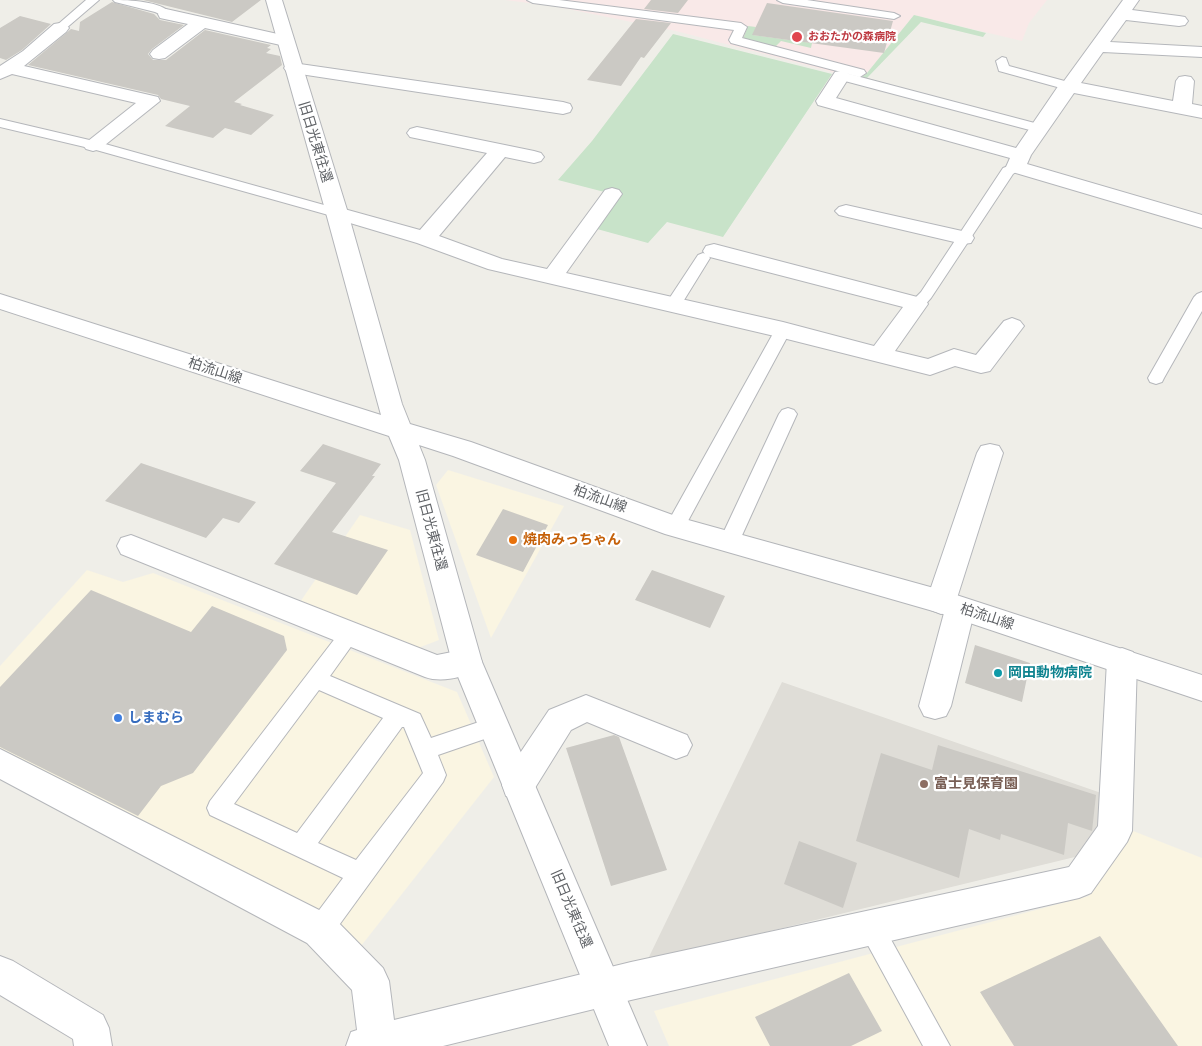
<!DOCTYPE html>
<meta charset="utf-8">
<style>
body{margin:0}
canvas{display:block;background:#efeee8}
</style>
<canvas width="1202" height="1046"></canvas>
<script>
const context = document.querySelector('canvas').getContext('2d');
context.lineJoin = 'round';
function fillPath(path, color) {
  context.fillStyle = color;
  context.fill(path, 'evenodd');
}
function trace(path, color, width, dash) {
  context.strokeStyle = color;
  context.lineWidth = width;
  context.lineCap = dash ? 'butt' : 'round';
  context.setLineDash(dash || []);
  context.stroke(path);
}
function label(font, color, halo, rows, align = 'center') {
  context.font = font + ' "PT Sans","Noto Sans JP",sans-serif';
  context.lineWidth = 4.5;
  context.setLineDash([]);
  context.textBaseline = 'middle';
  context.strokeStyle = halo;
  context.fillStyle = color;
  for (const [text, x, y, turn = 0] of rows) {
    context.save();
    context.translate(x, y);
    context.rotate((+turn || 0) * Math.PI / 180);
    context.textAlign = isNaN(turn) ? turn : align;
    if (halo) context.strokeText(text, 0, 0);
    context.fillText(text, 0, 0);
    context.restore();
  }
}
const commercial = new Path2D(`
 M 448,470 L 564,506 L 491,638 L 436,485 Z
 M 360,515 L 410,530 L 439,640 L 418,648 L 300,602 Z
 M 87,570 L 123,582 L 153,573 L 457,692 L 494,777 L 361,946 L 0,750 L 0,666 Z
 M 1128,829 L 1202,858 L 1202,1046 L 669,1046 L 654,1011 L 1089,896 Z`);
const education = new Path2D(`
 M 782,682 L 1104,794 L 1102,819 L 1083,855 L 647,961 Z`);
const medical = new Path2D(`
 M 505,0 L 1047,0 L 1029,23 L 1022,41 L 914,15 L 867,73 L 859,79 L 676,31 L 553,6 Z`);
const green = new Path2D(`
 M 914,15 L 986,33 L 983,37 L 921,22 L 867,78 L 980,111 L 859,79 L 867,73 Z
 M 748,26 L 756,27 L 753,35 L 812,43 L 811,48 L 781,41 L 774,48 L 743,39 Z
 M 673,34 L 832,74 L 723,237 L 667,222 L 648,243 L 597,229 L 620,196 L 558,180 L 592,141 Z`);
const building = new Path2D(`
 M 143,0 L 261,0 L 232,22 Z
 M 651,0 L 688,0 L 678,13 L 644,9 Z
 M 112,2 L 154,14 L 160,20 L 184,25 L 152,49 L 148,54 L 153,60 L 166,60 L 205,30 L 271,45 L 267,48 L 271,49 L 266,53 L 280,56 L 282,65 L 234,102 L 242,104 L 240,105 L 274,115 L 251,135 L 225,128 L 213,138 L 165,126 L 190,106 L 161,99 L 158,95 L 28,65 L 71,29 L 79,31 L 80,22 Z
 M 767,3 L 893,21 L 884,53 L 752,35 Z
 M 20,16 L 51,24 L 22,50 L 6,60 L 0,58 L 0,28 Z
 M 636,19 L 671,23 L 644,58 L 641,57 L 621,86 L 587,80 Z
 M 323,444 L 381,464 L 372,476 L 375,476 L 332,532 L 388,550 L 357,595 L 274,564 L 336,483 L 300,471 Z
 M 141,463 L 256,502 L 239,523 L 223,518 L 206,538 L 105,501 Z
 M 503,509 L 548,525 L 523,572 L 476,555 Z
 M 652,570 L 725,596 L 710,628 L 635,600 Z
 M 91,590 L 191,632 L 212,606 L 284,636 L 287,650 L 193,773 L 161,786 L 138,816 L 0,747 L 0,687 Z
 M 975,645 L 1030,663 L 1022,702 L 965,683 Z
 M 614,735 L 619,737 L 667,870 L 611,886 L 566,748 Z
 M 938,745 L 1096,795 L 1092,831 L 1068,823 L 1064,855 L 1001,834 L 1000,840 L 969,829 L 959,878 L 856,841 L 881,753 L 932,770 Z
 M 799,841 L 857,863 L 843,908 L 784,884 Z
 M 1100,936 L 1178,1046 L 1014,1046 L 980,992 Z
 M 849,973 L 882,1031 L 851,1046 L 770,1046 L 755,1017 Z`);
const lane = new Path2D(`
 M 86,0 L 99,0 L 64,30 L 56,30 L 54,28 L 56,26 Z
 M 113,0 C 129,0 161,1 172,14 L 166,17 L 155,12 L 115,2 Z
 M 527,0 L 559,0 L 741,23 L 747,27 L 742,38 L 864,70 L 866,73 L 860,77 L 731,43 L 729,40 L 734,30 L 533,3 Z
 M 777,0 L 807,0 L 894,13 L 900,16 L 894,19 L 783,3 Z
 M 1002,57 L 1006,58 L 1009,66 L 1072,83 L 1074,86 L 1068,90 L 999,71 L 996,61 Z
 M 845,73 L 1046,126 L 1048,129 L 1041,133 L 841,80 L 839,77 Z
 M 0,119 L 98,142 L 342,210 L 344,213 L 342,216 L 332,216 L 89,148 L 0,127 Z
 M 1016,163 L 1023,167 L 1013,174 L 931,298 L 923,307 L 911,307 L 909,304 L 921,292 L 1003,168 Z
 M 703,253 L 708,255 L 710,258 L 681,305 L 679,308 L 667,308 L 665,305 L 696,258 L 698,255 Z
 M 1202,292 L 1202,311 L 1164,378 L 1162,382 L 1156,384 L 1150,382 L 1148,378 L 1194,297 L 1197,294 Z
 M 783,325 L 789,326 L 791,330 L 682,532 L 675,534 L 668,532 L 666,527 L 668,522 L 775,330 L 777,326 Z
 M 788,408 L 794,410 L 797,414 L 739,542 L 736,547 L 729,549 L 722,547 L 719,542 L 779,414 L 782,410 Z
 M 350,626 L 357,628 L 360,634 L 330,676 L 420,714 L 431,738 L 494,717 L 502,719 L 505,726 L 502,733 L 438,755 L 446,775 L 443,782 L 329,939 L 320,942 L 311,939 L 308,930 L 311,921 L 343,878 L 210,815 L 207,808 L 210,801 L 343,628 ZM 319,690 L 383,718 L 297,833 L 234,804 ZM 402,727 L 404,727 L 423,773 L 356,860 L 318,843 Z
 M 870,915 L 879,918 L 950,1046 L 923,1046 L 858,927 L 861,918 Z`);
const street = new Path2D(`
 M 1123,0 L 1139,0 L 1132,10 L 1179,16 L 1185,17 L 1188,21 L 1185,25 L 1179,26 L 1126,20 L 1110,42 L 1202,47 L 1202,57 L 1103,52 L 1081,83 L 1173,101 L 1176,81 L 1179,77 L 1185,76 L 1191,77 L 1194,81 L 1192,104 L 1202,106 L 1202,118 L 1074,93 L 1031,155 L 1027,164 L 1202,215 L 1202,228 L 1009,171 L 1006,167 L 1010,158 L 818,105 L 816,101 L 835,72 L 841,71 L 847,72 L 850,76 L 836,98 L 1016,148 L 1061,82 L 1064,81 Z
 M 166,9 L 291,37 L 294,41 L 291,45 L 285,46 L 205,28 L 165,58 L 159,59 L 153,58 L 150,54 L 153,50 L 188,24 L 160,18 L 158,14 L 160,10 Z
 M 60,23 L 66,24 L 69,28 L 66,32 L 24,66 L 158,97 L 160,101 L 100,149 L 93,151 L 86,149 L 83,145 L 136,103 L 12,74 L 0,79 L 0,66 L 23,51 L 54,24 Z
 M 293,63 L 563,102 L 570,104 L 572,108 L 570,112 L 563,114 L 287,72 L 284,68 L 287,64 Z
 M 417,127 L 534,151 L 541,153 L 544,157 L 541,161 L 534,163 L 505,157 L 439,236 L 502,259 L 547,269 L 605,190 L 612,188 L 619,190 L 622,194 L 566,273 L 783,322 L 874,346 L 903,307 L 706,256 L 703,251 L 706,246 L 714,244 L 925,299 L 928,304 L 895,351 L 928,359 L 954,349 L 976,355 L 1004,321 L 1012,318 L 1020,321 L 1024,326 L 990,371 L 981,373 L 955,366 L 930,375 L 783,338 L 488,269 L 417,243 L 330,217 L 326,213 L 330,209 L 337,207 L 420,230 L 487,153 L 410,137 L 407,133 L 410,129 Z
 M 846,205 L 971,233 L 974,238 L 971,243 L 963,244 L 839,215 L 835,211 L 839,207 Z
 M 990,444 L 999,446 L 1003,453 L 957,598 L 960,597 L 970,601 L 975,609 L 951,706 L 946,716 L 935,719 L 924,716 L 919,706 L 944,613 L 941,614 L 931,610 L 926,602 L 977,453 L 981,446 Z
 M 131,535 L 437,655 L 467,649 L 478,653 L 482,662 L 478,671 C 461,677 442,683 425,677 L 121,554 L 117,546 L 121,538 Z
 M 1122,648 L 1133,652 L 1137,661 L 1132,831 L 1127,842 L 1091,893 L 1079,898 L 631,1000 L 443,1046 L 346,1046 L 351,1032 L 357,1030 L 352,990 L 307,943 L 0,779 L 0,749 L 333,917 L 383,968 L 389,981 L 394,1020 L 631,962 L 1069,867 L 1098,826 L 1107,661 L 1111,652 Z
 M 586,695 L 687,735 L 692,745 L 687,755 L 676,759 L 587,722 L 571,730 L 530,796 L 518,800 L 506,796 L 502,785 L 506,774 L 549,710 Z
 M 0,956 L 13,961 L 103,1015 L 109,1028 L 112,1046 L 74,1046 L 73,1039 L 0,995 Z`);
const secondary = new Path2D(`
 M 266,0 L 282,0 L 348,213 L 402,404 L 410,424 L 471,442 L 681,518 L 941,590 L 1202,675 L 1202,701 L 940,613 L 665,534 L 453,456 L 419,445 L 425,460 L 482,662 L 647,1046 L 609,1046 L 452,662 L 399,460 L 389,436 L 0,309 L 0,294 L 381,415 L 326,213 Z`);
const markers = [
 [797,37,6,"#e0444e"],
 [513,540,5,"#e8710a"],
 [998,673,5,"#0f9aa8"],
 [118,718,5,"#3f7fe0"],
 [924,784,5,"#8d6e63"]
];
const farHealthnames = [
 ["おおたかの森病院",808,37]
];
const streetNames = [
 ["旧日光東往還",315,142,73],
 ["柏流山線",215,371,18],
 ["柏流山線",600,499,20],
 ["旧日光東往還",431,530,75],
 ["柏流山線",987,617,18],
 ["旧日光東往還",571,909,67]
];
const foodNames = [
 ["焼肉みっちゃん",523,540]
];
const cultureNames = [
 ["岡田動物病院",1008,673]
];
const shopNames = [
 ["しまむら",128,718]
];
const educationNames = [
 ["富士見保育園",934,784]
];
fillPath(commercial, '#faf5e2');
fillPath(education, '#dfddd7');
fillPath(medical, '#f9e9e8');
fillPath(green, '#c8e3c9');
fillPath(building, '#cbc9c4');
trace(lane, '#b5b7bb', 2);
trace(street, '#b5b7bb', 2);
trace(secondary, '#b4b6ba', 2);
fillPath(lane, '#fff');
fillPath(street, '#fff');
fillPath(secondary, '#fff');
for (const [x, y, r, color] of markers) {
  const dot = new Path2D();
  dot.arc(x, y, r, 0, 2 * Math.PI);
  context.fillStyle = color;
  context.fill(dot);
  trace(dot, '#fff', 2);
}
label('bold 11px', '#be3a42', '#fff', farHealthnames, 'left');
label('14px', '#5f6266', '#fff', streetNames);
label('bold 14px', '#c56008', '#fff', foodNames, 'left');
label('bold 14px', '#0d838f', '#fff', cultureNames, 'left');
label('bold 14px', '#366cbe', '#fff', shopNames, 'left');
label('bold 14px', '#785e54', '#fff', educationNames, 'left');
</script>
